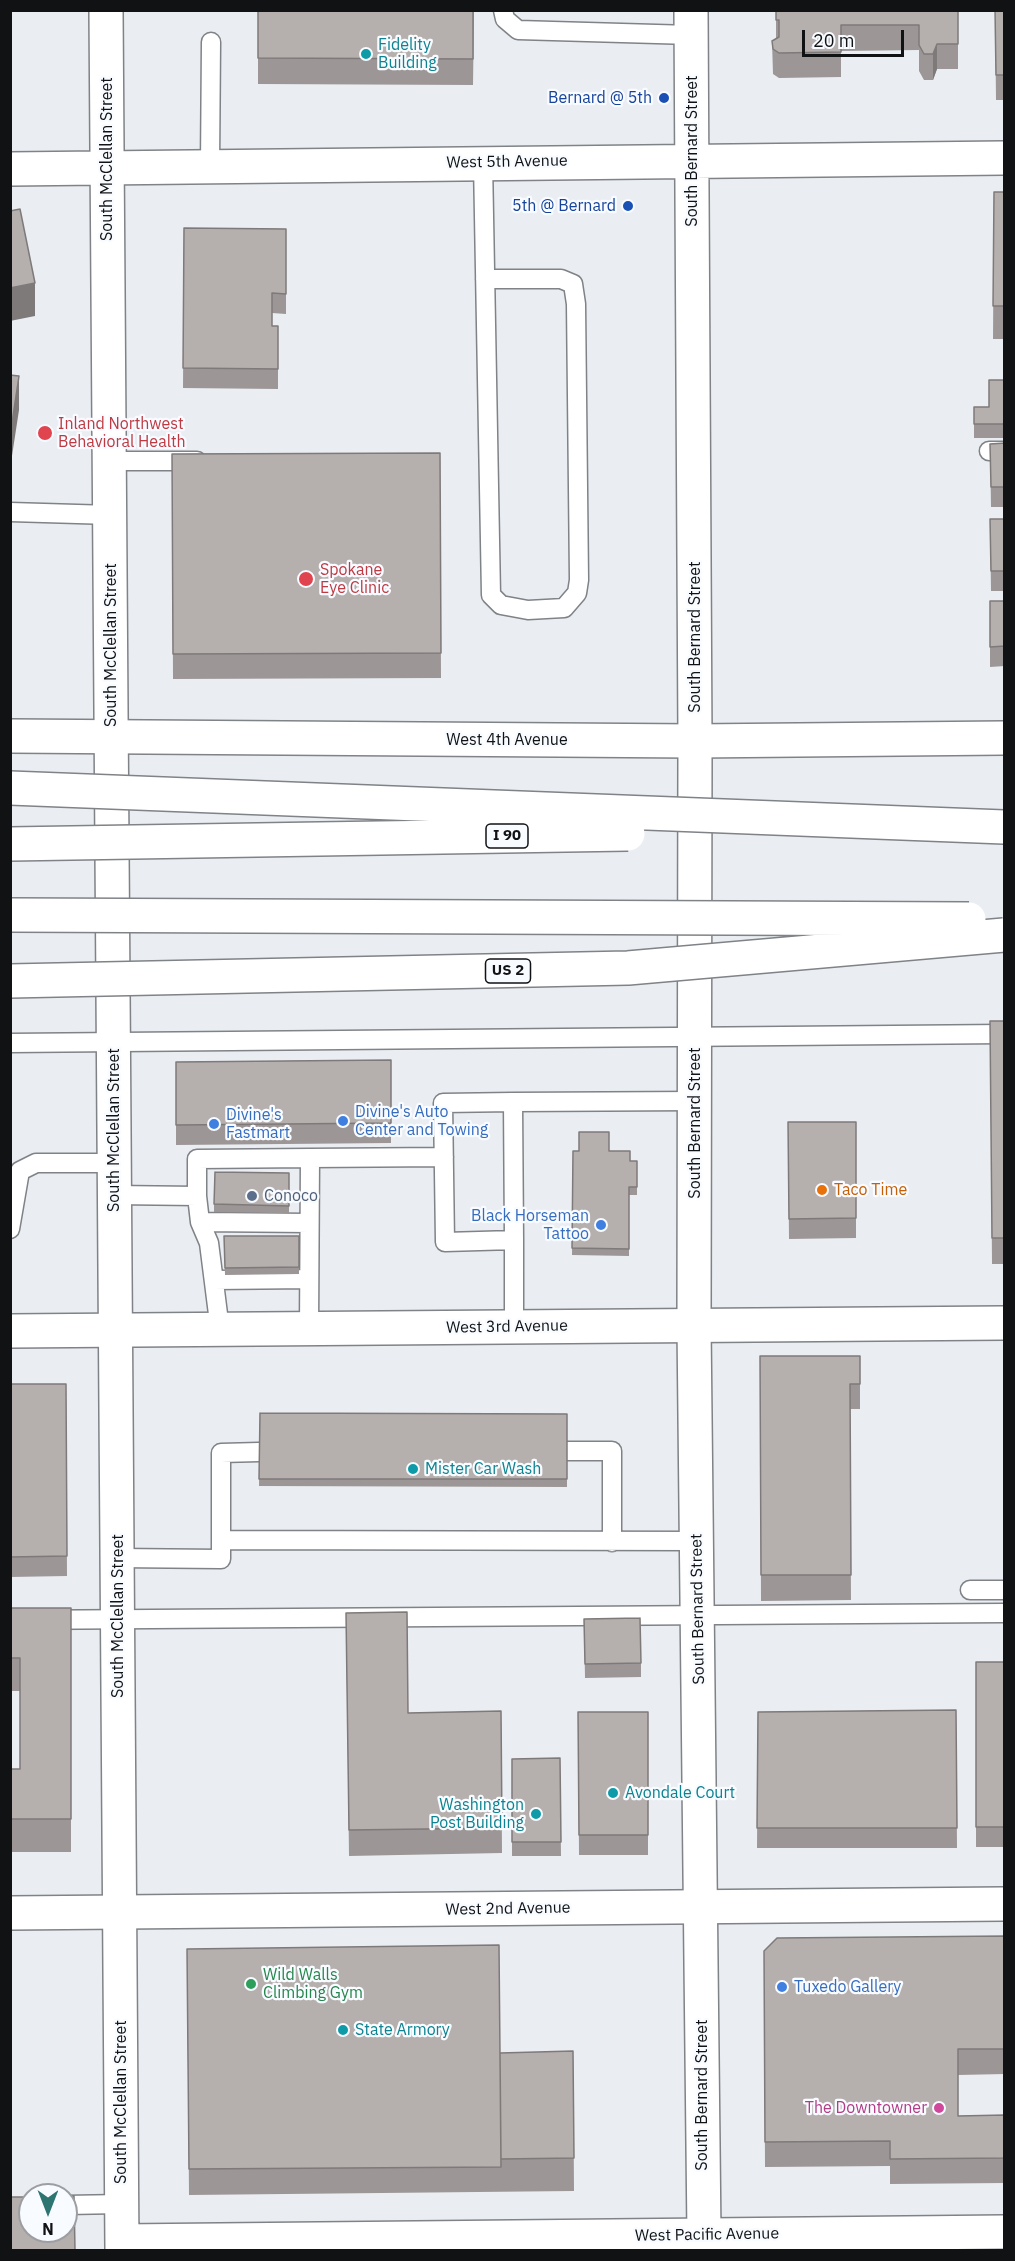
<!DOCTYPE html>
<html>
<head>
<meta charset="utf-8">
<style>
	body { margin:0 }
	#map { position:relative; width:1015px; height:2261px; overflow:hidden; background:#eaeef2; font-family:"IBM Plex Sans",sans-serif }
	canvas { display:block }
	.frame { position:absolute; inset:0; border:12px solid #111214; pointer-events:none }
	.north { position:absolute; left:18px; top:2183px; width:60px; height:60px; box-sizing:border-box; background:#f8fbff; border:2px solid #9c9ea1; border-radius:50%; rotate:180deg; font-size:16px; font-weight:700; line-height:24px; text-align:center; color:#111214 }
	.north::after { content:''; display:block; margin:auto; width:21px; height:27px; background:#2c7571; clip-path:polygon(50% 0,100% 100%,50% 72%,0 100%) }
	.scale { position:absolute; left:802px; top:30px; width:102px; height:27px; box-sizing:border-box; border:3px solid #111214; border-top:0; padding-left:8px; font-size:18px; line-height:21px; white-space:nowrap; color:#111214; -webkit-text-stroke:4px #f8fbff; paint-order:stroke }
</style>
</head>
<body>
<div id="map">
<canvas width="1015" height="2261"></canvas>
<div class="frame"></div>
<div class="north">N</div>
<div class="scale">20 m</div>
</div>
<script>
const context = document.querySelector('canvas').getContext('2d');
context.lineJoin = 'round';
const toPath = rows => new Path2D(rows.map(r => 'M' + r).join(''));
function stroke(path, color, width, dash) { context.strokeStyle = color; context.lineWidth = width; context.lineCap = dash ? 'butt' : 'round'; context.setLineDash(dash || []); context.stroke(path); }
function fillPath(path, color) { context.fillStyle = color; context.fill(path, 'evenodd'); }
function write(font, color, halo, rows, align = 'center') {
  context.font = font + ' "IBM Plex Sans",sans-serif'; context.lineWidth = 4.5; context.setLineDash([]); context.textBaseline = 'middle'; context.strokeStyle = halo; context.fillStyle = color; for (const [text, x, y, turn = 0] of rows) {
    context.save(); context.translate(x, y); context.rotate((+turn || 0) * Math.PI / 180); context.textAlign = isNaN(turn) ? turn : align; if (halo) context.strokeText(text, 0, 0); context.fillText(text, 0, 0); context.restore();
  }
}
const service = toPath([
	[503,10,505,19,518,30,691,35],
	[483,162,491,595,501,605,528,610,564,608,577,593,579,580,576,304,573,284,561,279,485,279],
	[210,166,211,42],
	[989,451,1004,451],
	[111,461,197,461],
	[10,512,111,515],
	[10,1043,1004,1034],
	[513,1102,696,1101],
	[114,1195,197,1196],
	[200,1222,309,1223],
	[10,1229,20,1171,36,1163,114,1163],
	[514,1240,445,1242,443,1103,513,1102,514,1240,514,1327],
	[214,1280,309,1279],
	[309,1329,310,1158,444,1157],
	[220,1330,209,1243,200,1222,197,1196,197,1159,310,1158],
	[567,1451,612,1451,612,1542],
	[221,1540,221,1453,259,1452],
	[117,1558,221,1559,221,1540,697,1541],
	[970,1590,1004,1590],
	[10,1620,1004,1613],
	[66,2205,122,2204]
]);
const minor = toPath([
	[106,10,122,2250],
	[691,10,695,741,694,1326,704,2235],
	[10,169,1004,158],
	[122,2241,1004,2232]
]);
const tertiary = toPath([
	[10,736,695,741,1004,738]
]);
const secondary = toPath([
	[10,1331,1004,1323],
	[10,1913,1004,1904]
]);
stroke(service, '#7f8286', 21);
stroke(minor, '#7f8286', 36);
stroke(tertiary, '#7f8286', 36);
stroke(secondary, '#7f8286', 36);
stroke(service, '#fff', 18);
stroke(minor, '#fff', 33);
stroke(tertiary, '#fff', 33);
stroke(secondary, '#fff', 33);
const motorwayBridge = toPath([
	[10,788,1004,827],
	[10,844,628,834],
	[10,915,969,919],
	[10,981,628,968,1004,935]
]);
stroke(motorwayBridge, '#7f8286', 36, []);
stroke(motorwayBridge, '#fff', 33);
fillPath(toPath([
	[258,10,474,10,473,85,258,84],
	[776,10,971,10,971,11,958,11,958,69,937,69,933,80,924,80,919,71,919,50,841,51,841,77,779,78,773,74,772,41,776,39],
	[995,10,1005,10,1005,100,996,100],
	[994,192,1005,192,1005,339,993,339],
	[184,228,286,229,286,314,272,313,272,326,278,326,278,389,183,388],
	[1005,380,1005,438,974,438,974,407,989,407],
	[1005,443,1005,507,991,507,990,444],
	[440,453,441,678,173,679,172,454],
	[990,519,1005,519,1005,591,991,591],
	[990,601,1005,601,1005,666,990,667],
	[990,1021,1005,1021,1005,1264,992,1264],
	[391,1060,391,1143,176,1145,176,1062],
	[788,1122,856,1122,856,1238,789,1239],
	[573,1151,609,1151,630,1161,637,1161,637,1195,629,1195,629,1256,572,1255],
	[289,1173,289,1213,214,1212,214,1204],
	[224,1236,299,1236,299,1274,225,1275],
	[760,1356,860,1356,860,1409,850,1409,851,1600,761,1601],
	[10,1384,66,1384,67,1576,10,1577],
	[260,1413,567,1414,567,1487,259,1486],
	[10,1608,71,1608,71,1852,10,1852,10,1769,20,1769,20,1691,10,1691],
	[346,1613,408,1713,501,1711,502,1853,349,1856],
	[584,1619,641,1663,641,1677,585,1678],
	[976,1662,1005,1662,1005,1847,976,1847],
	[956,1710,957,1848,757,1848,758,1712],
	[578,1712,648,1712,648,1855,579,1855],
	[560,1758,561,1856,512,1856,512,1759],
	[1005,1936,1005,2074,958,2075,958,2116,1005,2115,1005,2183,890,2184,890,2166,765,2167,764,1951],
	[187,1949,500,2056,573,2051,574,2191,189,2195]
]), '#9c9696');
fillPath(toPath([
	[937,44,937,69,933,80,933,54],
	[35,283,35,316,10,321,10,288],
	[19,376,19,410,10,469,10,436]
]), '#7f7a7a');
const building = toPath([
	[258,10,473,10,473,59,258,58,258,10],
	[776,10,958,10,958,44,937,44,933,54,924,54,919,45,919,25,841,25,841,52,779,53,773,49,772,41,779,37,779,20,776,20,776,10],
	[995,10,1005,10,1005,75,996,75,995,10],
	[994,192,1005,192,1005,306,993,306,994,192],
	[20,209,35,283,10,288,10,211,20,209],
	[184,228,286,229,286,294,272,293,272,326,278,326,278,369,183,368,184,228],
	[10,375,19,376,10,436,10,375],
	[989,380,1005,380,1005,424,974,424,974,407,989,407,989,380],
	[1005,443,1005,487,991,487,990,444,1005,443],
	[440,453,441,653,173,654,172,454,440,453],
	[990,519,1005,519,1005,571,991,571,990,519],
	[990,601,1005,601,1005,646,990,647,990,601],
	[990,1021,1005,1021,1005,1238,992,1238,990,1021],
	[391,1060,391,1123,176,1125,176,1062,391,1060],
	[788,1122,856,1122,856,1218,789,1219,788,1122],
	[579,1132,609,1132,609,1151,630,1151,630,1161,637,1161,637,1187,629,1187,629,1249,572,1248,573,1151,579,1151,579,1132],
	[215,1172,289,1173,289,1206,214,1204,215,1172],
	[224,1236,299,1236,299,1267,225,1268,224,1236],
	[760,1356,860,1356,860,1384,850,1384,851,1575,761,1575,760,1356],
	[10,1384,66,1384,67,1556,10,1557,10,1384],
	[260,1413,567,1414,567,1479,259,1479,260,1413],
	[10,1608,71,1608,71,1819,10,1819,10,1769,20,1769,20,1658,10,1658,10,1608],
	[407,1612,408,1713,501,1711,502,1828,349,1830,346,1613,407,1612],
	[640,1618,641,1663,585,1664,584,1619,640,1618],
	[976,1662,1005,1662,1005,1827,976,1827,976,1662],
	[956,1710,957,1828,757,1828,758,1712,956,1710],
	[578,1712,648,1712,648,1835,579,1835,578,1712],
	[560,1758,561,1842,512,1842,512,1759,560,1758],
	[1005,1936,1005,2049,958,2049,958,2116,1005,2115,1005,2158,890,2159,890,2141,765,2142,764,1951,777,1938,1005,1936],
	[499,1945,501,2167,189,2169,187,1949,499,1945],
	[573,2051,574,2158,501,2159,500,2053,573,2051],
	[66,2196,74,2196,75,2250,10,2250,10,2197,30,2197,30,2231,66,2231,66,2196]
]);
fillPath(building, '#b5afae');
stroke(building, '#7f7a7a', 1.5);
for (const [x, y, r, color] of [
	[366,54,6,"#0f9aa8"],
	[664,98,6,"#1a4fb4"],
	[628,206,6,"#1a4fb4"],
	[45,433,8,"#e0444e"],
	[306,579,8,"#e0444e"],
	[343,1121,6,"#3f7fe0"],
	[214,1124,6,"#3f7fe0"],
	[822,1190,6,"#e8710a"],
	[252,1196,6,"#5c6f8a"],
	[601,1225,6,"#3f7fe0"],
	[413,1469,6,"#0f9aa8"],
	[613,1793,6,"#0f9aa8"],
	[536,1814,6,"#0f9aa8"],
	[251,1984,6,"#2e9e5b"],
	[782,1987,6,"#3f7fe0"],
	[343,2030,6,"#0f9aa8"],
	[939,2108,6,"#d1479c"]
]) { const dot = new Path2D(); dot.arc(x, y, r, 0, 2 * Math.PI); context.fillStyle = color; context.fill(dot); stroke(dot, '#f8fbff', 2); }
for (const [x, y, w] of [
	[507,836,42],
	[508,971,45]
]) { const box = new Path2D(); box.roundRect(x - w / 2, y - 12, w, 24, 4.5); context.fillStyle = '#f8fbff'; context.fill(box); stroke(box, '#111214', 1.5); }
write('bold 15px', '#111214', null, [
	["I 90",507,836],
	["US 2",508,971]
]);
write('16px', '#0d838f', '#f8fbff', [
	["Fidelity",378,45],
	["Building",378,63],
	["Mister Car Wash",425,1469],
	["Avondale Court",625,1793],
	["Washington",524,1805,"right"],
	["Post Building",524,1823,"right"],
	["State Armory",355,2030]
], 'left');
write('16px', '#164399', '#f8fbff', [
	["Bernard @ 5th",652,98],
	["5th @ Bernard",616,206]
], 'right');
write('16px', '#111214', '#f8fbff', [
	["South Bernard Street",692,151,-90],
	["South McClellan Street",107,159,-90],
	["West 5th Avenue",507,162,-1],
	["South Bernard Street",695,637,-90],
	["South McClellan Street",111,645,-90],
	["West 4th Avenue",507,740],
	["South Bernard Street",695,1123,-90],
	["South McClellan Street",114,1130,-90],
	["West 3rd Avenue",507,1327,-1],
	["South Bernard Street",698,1609,-91],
	["South McClellan Street",118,1616,-90],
	["West 2nd Avenue",508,1909,-1],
	["South Bernard Street",702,2095,-90],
	["South McClellan Street",121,2102,-90],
	["West Pacific Avenue",707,2235,-1]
]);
write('16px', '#be3a42', '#f8fbff', [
	["Inland Northwest",58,424],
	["Behavioral Health",58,442],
	["Spokane",320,570],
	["Eye Clinic",320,588]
], 'left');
write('16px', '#366cbe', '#f8fbff', [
	["Divine's Auto",355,1112],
	["Center and Towing",355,1130],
	["Divine's",226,1115],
	["Fastmart",226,1133],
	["Black Horseman",589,1216,"right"],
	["Tattoo",589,1234,"right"],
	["Tuxedo Gallery",794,1987]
], 'left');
write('16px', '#c56008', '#f8fbff', [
	["Taco Time",834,1190]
], 'left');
write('16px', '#4e5e75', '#f8fbff', [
	["Conoco",264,1196]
], 'left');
write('16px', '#27864d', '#f8fbff', [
	["Wild Walls",263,1975],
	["Climbing Gym",263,1993]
], 'left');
write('16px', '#b23c85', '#f8fbff', [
	["The Downtowner",927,2108]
], 'right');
</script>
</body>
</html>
